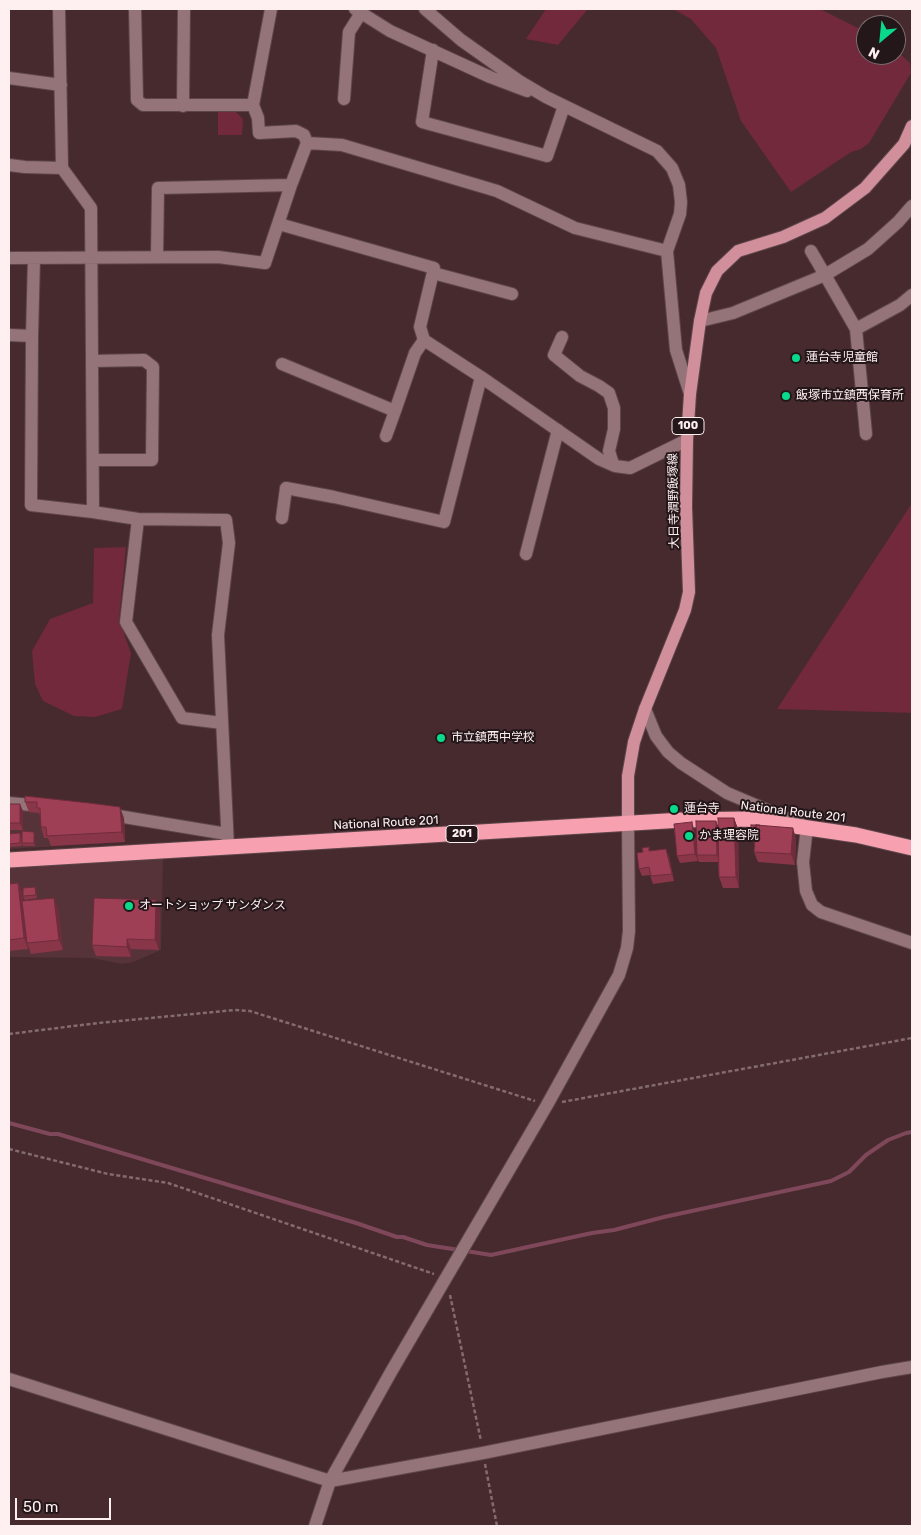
<!DOCTYPE html>
<html>
<head>
<meta charset="utf-8">
<style>
	body { margin:0 }
	#map { position:relative; width:921px; height:1535px; overflow:hidden; background:#462a2e; font-family:Rubik,sans-serif }
	canvas { display:block }
	.frame { position:absolute; inset:0; border:10px solid #feeff1; pointer-events:none }
	.north { position:absolute; left:856px; top:15px; width:50px; height:50px; box-sizing:border-box; background:#241719; border:1px solid #7b6d6f; border-radius:50%; rotate:208deg; font-size:14px; font-weight:700; line-height:20px; text-align:center; color:#feeff1 }
	.north::after { content:''; display:block; margin:auto; width:18px; height:22px; background:#09d98b; clip-path:polygon(50% 0,100% 100%,50% 72%,0 100%) }
	.scale { position:absolute; left:15px; top:1498px; width:96px; height:22px; box-sizing:border-box; border:2px solid #feeff1; border-top:0; padding-left:6px; font-size:15px; line-height:18px; white-space:nowrap; color:#feeff1; -webkit-text-stroke:4px #241719; paint-order:stroke }
</style>
</head>
<body>
<div id="map">
<canvas width="921" height="1535"></canvas>
<div class="frame"></div>
<div class="north">N</div>
<div class="scale">50 m</div>
</div>
<script>
const context = document.querySelector('canvas').getContext('2d');
context.lineJoin = 'round';
function fillPath(path, color) { context.fillStyle = color; context.fill(path, 'evenodd'); }
const toPath = rows => new Path2D(rows.map(r => 'M' + r).join(''));
function stroke(path, color, width, dash) { context.strokeStyle = color; context.lineWidth = width; context.lineCap = dash ? 'butt' : 'round'; context.setLineDash(dash || []); context.stroke(path); }
function write(font, color, halo, rows, align = 'center') {
  context.font = font + ' Rubik,"Noto Sans JP",sans-serif'; context.lineWidth = 4; context.setLineDash([]); context.textBaseline = 'middle'; context.strokeStyle = halo; context.fillStyle = color; for (const [text, x, y, turn = 0] of rows) {
    context.save(); context.translate(x, y); context.rotate((+turn || 0) * Math.PI / 180); context.textAlign = isNaN(turn) ? turn : align; if (halo) context.strokeText(text, 0, 0); context.fillText(text, 0, 0); context.restore();
  }
}
fillPath(toPath([
	[9,807,124,818,125,842,9,849],
	[163,858,161,950,133,962,122,964,92,958,9,957,9,867]
]), '#553339');
fillPath(toPath([
	[546,9,588,9,558,45,526,39],
	[673,9,820,9,866,32,866,55,896,55,896,50,910,63,911,73,869,143,861,149,851,152,791,192,741,121,716,48,691,19],
	[218,112,236,112,243,119,242,135,218,135],
	[912,503,912,713,777,709],
	[126,547,119,620,131,653,122,709,95,717,74,716,43,701,35,684,32,651,50,619,93,603,94,548]
]), '#71293b');
stroke(toPath([
	[9,1123,50,1134,58,1134,356,1223,397,1237,403,1237,427,1245,459,1250],
	[466,1251,491,1255,592,1233,614,1230,664,1217,831,1181,849,1172,866,1155,888,1140,906,1133,912,1132]
]), '#7f485a', 4);
const minor = toPath([
	[59,9,62,168,91,208,93,512],
	[135,9,137,100,143,105,253,105,258,118,259,133,296,131,304,135,307,143],
	[355,9,390,31,490,77,527,91],
	[425,9,461,40,519,81,546,97,657,151,672,168,679,185,681,202,680,214,667,251,676,350,690,394],
	[433,50,422,122,547,156,564,106],
	[9,78,61,85],
	[344,99,349,32,361,13],
	[253,105,271,9],
	[183,106,184,9],
	[9,165,25,167,62,168],
	[279,224,434,268,420,327,424,340,481,377,599,459,615,466,630,468,687,440],
	[811,251,825,275,868,249,898,222,912,206],
	[157,257,158,188,291,185],
	[9,258,218,257,265,263,291,185,307,143,342,145,497,191,575,228,667,251],
	[34,258,32,336,31,505,93,512,138,519,226,520,229,543,218,635,228,847],
	[433,273,512,294],
	[700,321,733,313,825,275,856,329,900,305,912,295],
	[856,329,866,434],
	[9,335,32,336],
	[562,337,554,355,580,376,599,386,609,393,614,408,614,429,609,451,613,464],
	[92,361,144,360,153,367,152,460,93,460],
	[282,364,395,411,415,353,424,340],
	[386,436,395,411],
	[282,518,286,488,334,497,444,522,481,377],
	[138,519,126,622,182,718,222,723],
	[526,554,558,430],
	[645,709,656,736,668,752,681,763,727,793,807,827,803,862,806,891,812,905,821,912,912,943],
	[9,803,42,806],
	[106,814,227,834],
	[9,1379,330,1481,483,1453,882,1372,912,1367],
	[315,1526,330,1481,391,1372,547,1105,619,975,627,948,629,931,628,824]
]);
const major = toPath([
	[628,824,628,776,634,742,645,709,685,610,689,592,686,507,687,440,690,394,700,321,706,293,717,271,738,251,783,237,825,218,865,188,904,144,912,126]
]);
const highway = toPath([
	[9,860,683,820,747,819,856,835,912,848]
]);
stroke(minor, '#5e464b', 14);
stroke(major, '#5e464b', 14);
stroke(highway, '#5e464b', 17);
stroke(toPath([
	[9,1034,98,1023,235,1010,250,1011,535,1101],
	[562,1102,912,1038],
	[9,1149,108,1174,168,1183,434,1274],
	[450,1295,481,1441],
	[485,1464,497,1526]
]), '#836b6f', 2.5, [4, 2.5]);
stroke(minor, '#957479', 12);
stroke(major, '#d08f9a', 12);
stroke(highway, '#f7a1b0', 15);
fillPath(toPath([
	[25,796,124,818,125,842,51,846,48,838,44,838,41,827,40,816,39,813,29,812,25,802],
	[9,804,23,811,23,830,9,830],
	[734,818,738,829,739,888,723,888,719,877,718,862,699,862,697,857,698,861,680,863,677,856,694,829,697,849,718,825],
	[761,826,796,838,795,865,758,862,754,852,756,833,753,833,751,829],
	[34,832,35,835,35,846,23,846,22,843],
	[20,833,21,837,22,846,10,847,9,844],
	[650,851,669,856,674,881,653,884,650,875,642,876,639,869],
	[18,883,22,893,23,901,58,908,63,950,31,954,28,945,28,949,9,951,9,884],
	[36,890,37,898,25,900,23,896],
	[160,910,159,950,131,949,131,957,96,956,92,945]
]), '#893649');
fillPath(toPath([
	[20,804,23,811,23,830,20,823],
	[120,807,124,818,125,842,122,832],
	[734,818,738,829,739,888,736,877],
	[716,821,719,828,720,862,717,855],
	[692,822,694,829,698,861,695,854],
	[793,828,796,838,795,865,791,854],
	[34,832,35,835,35,846,34,843],
	[666,849,669,856,674,881,672,874],
	[18,883,22,893,28,949,24,938],
	[54,898,58,908,63,950,59,940],
	[156,900,160,910,159,950,155,940],
	[127,939,131,949,131,957,127,947]
]), '#6f2c3c');
const building = toPath([
	[25,796,89,803,120,807,122,832,47,836,46,827,41,827,40,808,37,808,37,802,25,802,25,796],
	[9,804,20,804,20,823,9,823,9,804],
	[718,818,734,818,736,877,719,877,718,818],
	[696,821,716,821,717,855,697,855,696,821],
	[692,822,695,854,677,856,674,824,692,822],
	[751,825,760,825,760,826,756,825,756,829,751,829,751,825],
	[756,825,793,828,791,854,754,852,756,825],
	[22,831,34,832,34,843,22,843,22,831],
	[20,833,20,843,9,844,9,834,20,833],
	[649,847,649,851,666,849,672,874,651,876,649,867,639,869,637,853,643,852,642,848,649,847],
	[18,883,24,938,9,940,9,884,18,883],
	[35,887,36,895,23,896,23,888,35,887],
	[54,898,59,940,27,943,22,901,54,898],
	[94,898,156,900,155,940,127,939,127,947,92,945,94,898]
]);
fillPath(building, '#9f3f55');
stroke(building, '#6f2c3c', 1);
for (const [x, y, r, color] of [
	[796,358,5,"#09d98b"],
	[786,396,5,"#09d98b"],
	[441,738,5,"#09d98b"],
	[674,809,5,"#09d98b"],
	[689,836,5,"#09d98b"],
	[129,906,5,"#09d98b"]
]) { const dot = new Path2D(); dot.arc(x, y, r, 0, 2 * Math.PI); context.fillStyle = color; context.fill(dot); stroke(dot, '#241719', 2); }
for (const [x, y, w] of [
	[688,426,32],
	[462,834,32]
]) { const box = new Path2D(); box.roundRect(x - w / 2, y - 8.5, w, 17, 4); context.fillStyle = '#241719'; context.fill(box); stroke(box, '#feeff1', 1); }
write('bold 11px', '#feeff1', null, [
	["100",688,426],
	["201",462,834]
]);
write('12px', '#feeff1', '#241719', [
	["蓮台寺児童館",806,358],
	["飯塚市立鎮西保育所",796,396],
	["市立鎮西中学校",451,738],
	["蓮台寺",684,809],
	["かま理容院",699,836],
	["オートショップ サンダンス",139,906]
], 'left');
write('12px', '#feeff1', '#241719', [
	["大日寺潤野飯塚線",674,501,-91],
	["National Route 201",793,812,7],
	["National Route 201",386,823,-3]
]);
</script>
</body>
</html>
